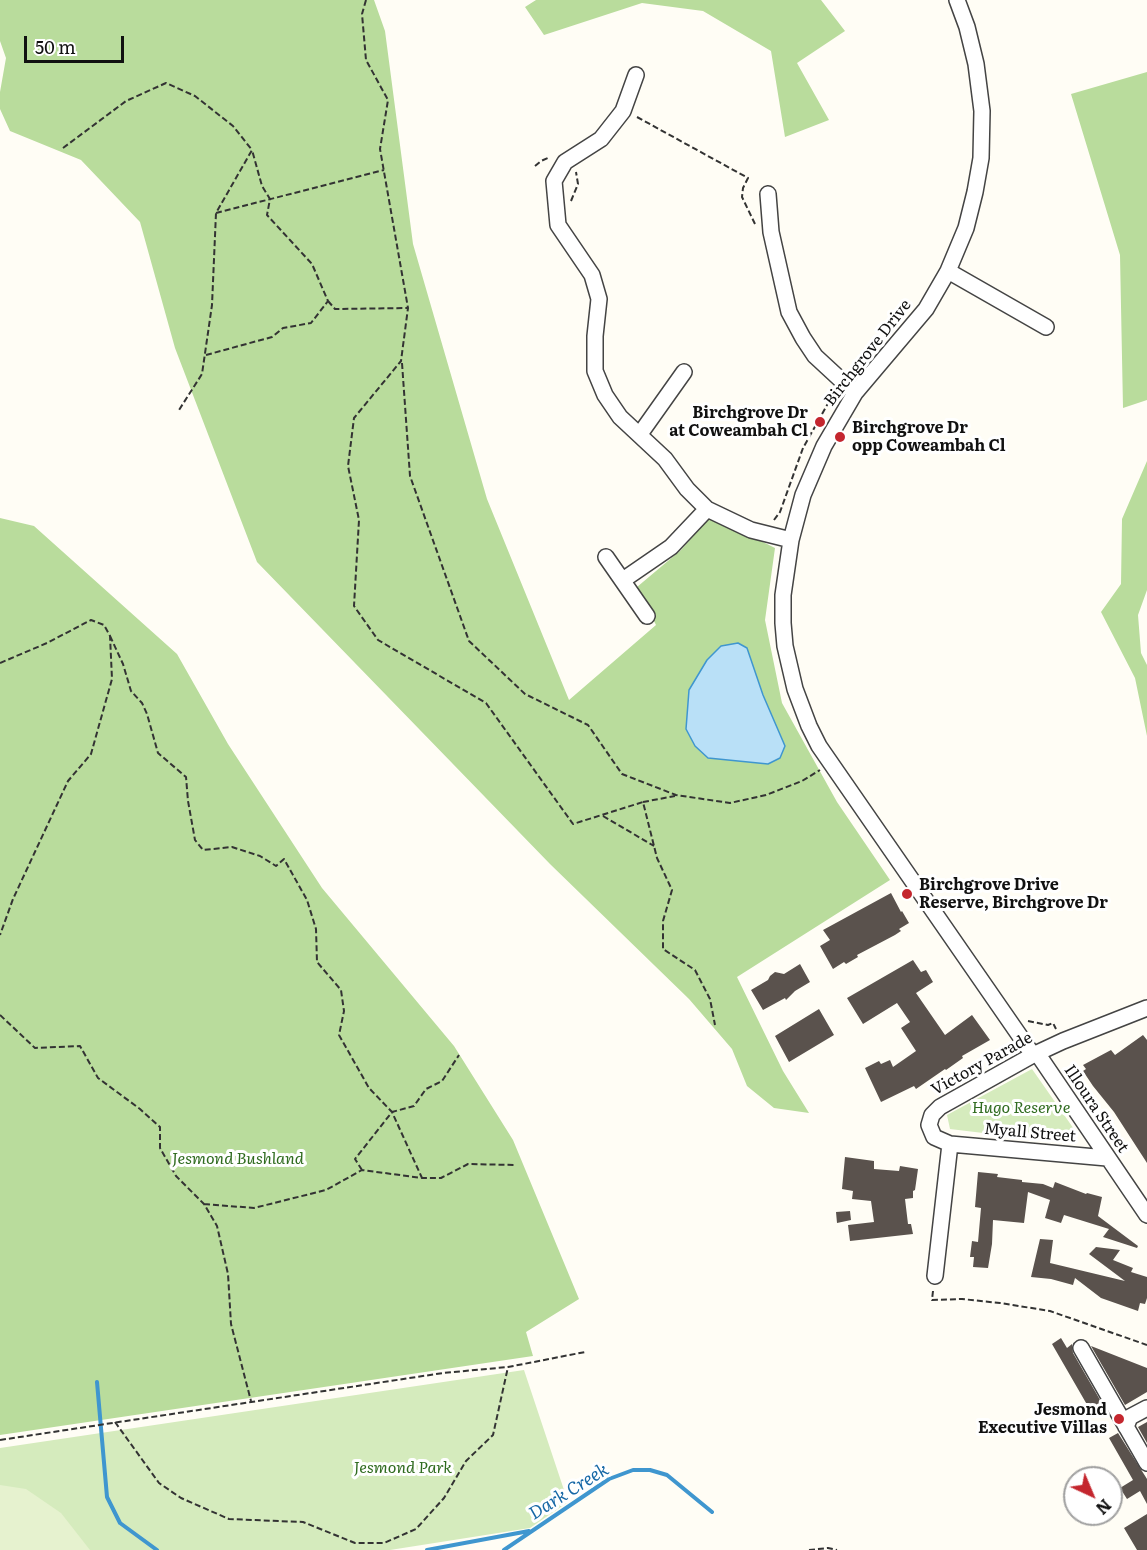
<!DOCTYPE html>
<html>
<head>
<meta charset="utf-8">
<style>
	body { margin:0 }
	#map { position:relative; width:1147px; height:1550px; overflow:hidden; background:#fffdf5; font-family:Literata,serif }
	canvas { display:block }
	.north { position:absolute; left:1063px; top:1466px; width:60px; height:60px; box-sizing:border-box; background:#fff; border:2px solid #a0a0a0; border-radius:50%; rotate:136deg; font-size:16px; font-weight:700; line-height:24px; text-align:center; color:#111 }
	.north::after { content:''; display:block; margin:auto; width:21px; height:27px; background:#c4262e; clip-path:polygon(50% 0,100% 100%,50% 72%,0 100%) }
	.scale { position:absolute; left:24px; top:36px; width:100px; height:27px; box-sizing:border-box; border:3px solid #111; border-top:0; padding-left:8px; font-size:18px; line-height:21px; white-space:nowrap; color:#111; -webkit-text-stroke:4px #fff; paint-order:stroke }
</style>
</head>
<body>
<div id="map">
<canvas width="1147" height="1550"></canvas>
<div class="north">N</div>
<div class="scale">50 m</div>
</div>
<script>
const context = document.querySelector('canvas').getContext('2d');
context.lineJoin = 'round';
function fillPath(path, color) { context.fillStyle = color; context.fill(path, 'evenodd'); }
const toPath = rows => new Path2D(rows.map(r => 'M' + r).join(''));
function stroke(path, color, width, dash) { context.strokeStyle = color; context.lineWidth = width; context.lineCap = dash ? 'butt' : 'round'; context.setLineDash(dash || []); context.stroke(path); }
function write(font, color, halo, rows, align = 'center') {
  context.font = font + ' Literata,serif'; context.lineWidth = 6; context.setLineDash([]); context.textBaseline = 'middle'; context.strokeStyle = halo; context.fillStyle = color; for (const [text, x, y, turn = 0] of rows) {
    context.save(); context.translate(x, y); context.rotate((+turn || 0) * Math.PI / 180); context.textAlign = isNaN(turn) ? turn : align; if (halo) context.strokeText(text, 0, 0); context.fillText(text, 0, 0); context.restore();
  }
}
fillPath(toPath([
	[1032,1069,1076,1132,1058,1142,950,1129,947,1115],
	[524,1370,568,1502,530,1528,390,1550,0,1550,0,1448]
]), '#d5ebbd');
fillPath(toPath([
	[0,0,374,0,385,31,413,244,487,499,569,700,656,625,637,587,681,550,711,516,775,548,765,620,782,703,837,802,890,880,737,977,783,1071,809,1113,774,1108,747,1086,732,1049,689,999,550,864,257,562,175,348,140,222,81,160,10,131,0,109,0,92,6,58,0,41],
	[536,0,821,0,845,31,797,63,829,120,785,137,771,51,703,11,642,3,544,35,525,7],
	[1147,72,1147,400,1123,408,1120,255,1071,94],
	[1147,461,1147,590,1138,615,1141,653,1147,665,1147,736,1135,678,1101,612,1121,584,1122,519],
	[0,518,34,526,177,654,228,744,322,888,454,1046,513,1140,579,1299,526,1332,533,1356,0,1435]
]), '#b9dc9c');
fillPath(toPath([
	[0,1485,26,1489,61,1513,90,1550,0,1550]
]), '#e6f2cf');
const water = toPath([
	[738,643,747,648,763,695,785,746,780,758,768,764,708,758,695,746,686,729,689,690,707,660,721,646,738,643]
]);
fillPath(water, '#b9e0f7');
stroke(water, '#3f96cf', 1.5);
stroke(toPath([
	[97,1382,107,1497,120,1523,157,1550],
	[427,1550,529,1531],
	[504,1550,609,1479,633,1470,650,1470,667,1475,712,1512]
]), '#3f96cf', 4);
fillPath(toPath([
	[891,893,901,912,902,911,909,923,899,929,901,931,895,935,857,955,858,957,846,964,844,962,833,969,820,946,830,940,823,930],
	[913,960,921,972,926,970,933,982,916,993,945,1035,972,1015,990,1040,962,1056,963,1058,946,1070,945,1069,916,1089,914,1086,881,1102,865,1068,879,1061,881,1064,890,1060,893,1067,916,1051,901,1028,910,1022,897,1003,863,1024,847,998],
	[800,964,810,982,795,991,786,1000,785,998,763,1010,751,990,768,980,770,976,775,972,784,974],
	[819,1009,834,1035,789,1062,775,1036],
	[1143,1035,1147,1040,1147,1163,1114,1112,1093,1086,1083,1071,1086,1069,1083,1065,1111,1050,1115,1055],
	[845,1157,874,1161,874,1169,899,1171,900,1166,918,1169,915,1190,913,1191,913,1198,905,1199,908,1224,911,1224,913,1234,850,1241,848,1225,874,1222,871,1201,852,1199,853,1191,842,1189],
	[978,1172,998,1174,997,1177,1022,1180,1022,1182,1043,1184,1053,1188,1055,1182,1086,1194,1087,1193,1102,1197,1098,1216,1138,1246,1137,1248,1103,1237,1109,1229,1064,1215,1061,1223,1045,1218,1050,1200,1028,1192,1024,1223,993,1220,992,1244,988,1268,973,1267,974,1257,970,1257,972,1241,978,1242,981,1208,975,1207],
	[850,1211,851,1220,837,1223,836,1212],
	[1040,1239,1053,1240,1050,1263,1125,1281,1089,1254,1096,1247,1120,1250,1113,1260,1133,1268,1131,1272,1147,1277,1147,1298,1145,1304,1140,1303,1138,1311,1101,1298,1075,1278,1073,1285,1051,1279,1031,1277],
	[1061,1338,1067,1348,1072,1344,1073,1353,1107,1412,1103,1414,1101,1410,1093,1415,1052,1344],
	[1091,1346,1147,1368,1147,1392,1125,1405],
	[1147,1422,1147,1443,1138,1427],
	[1118,1433,1147,1479,1147,1504,1140,1491,1127,1499,1120,1488,1133,1480,1109,1438],
	[1147,1514,1147,1550,1137,1550,1124,1528]
]), '#5a524d');
const minor = toPath([
	[957,0,967,27,976,64,982,111,981,158,975,192,966,228,948,271,926,309,855,393,824,446,803,495,791,540,783,595,783,623,785,646,795,689,809,726,819,746,1033,1055],
	[636,75,623,111,601,139,565,162,554,181,558,225,592,275,599,299,595,336,595,371,605,395,620,417,665,459,687,489,707,509,751,530,791,540],
	[768,194,771,232,789,312,803,338,815,356,855,393],
	[948,271,1046,327],
	[640,434,684,372],
	[606,557,647,616],
	[623,580,671,547,707,509],
	[1037,1053,1147,1215],
	[950,1144,1107,1158],
	[935,1276,950,1144,934,1137,929,1125,932,1115,940,1107,1033,1055,1063,1041,1147,1008],
	[1081,1348,1147,1463],
	[1126,1427,1130,1417,1147,1408]
]);
stroke(minor, '#444', 18);
stroke(toPath([
	[366,0,362,14,366,60,388,100,380,149,408,308,401,361,354,418,348,466,359,520,354,606,378,640,486,703,573,824,643,802,657,858,672,890,663,921,663,949,695,970,710,999,715,1025],
	[637,117,748,178,743,188,742,197,755,224],
	[63,148,126,101,166,83,195,96,233,126,252,150,216,213,212,305,202,374,179,410],
	[535,166,541,161,550,157],
	[571,201,578,184,576,172],
	[216,213,384,170],
	[328,301,335,309,408,308],
	[206,355,272,337,283,328,311,323,328,301,312,264,267,215,270,199,262,186,252,150],
	[402,363,410,476,469,641,525,694,588,725,622,774,676,795,730,803,766,795,802,781,820,770],
	[774,520,780,512,803,448,831,398,832,393],
	[110,636,123,664,131,691,142,703,147,714,158,753,186,777,188,801,195,840,203,850,232,847,260,856,276,866,284,859,307,900,316,929,317,962,341,990,344,1011,339,1035,369,1088,392,1112,422,1178],
	[0,663,47,643,91,620,104,625,110,636,112,679,91,754,68,781,13,899,0,935],
	[643,802,675,796],
	[603,816,654,846],
	[0,1015,35,1048,80,1046,98,1078,140,1109,160,1127,160,1148,176,1176,204,1204,217,1226,228,1274,231,1324,251,1401],
	[1028,1021,1048,1025,1053,1023,1056,1029],
	[362,1170,355,1159,392,1112,414,1106,426,1089,442,1081,459,1055],
	[204,1204,254,1208,326,1190,362,1170,422,1178,441,1178,468,1164,516,1165],
	[933,1291,932,1300,962,1299,1000,1303,1050,1311,1147,1345],
	[115,1422,159,1483,181,1498,229,1519,303,1522,355,1543,384,1543,416,1529,444,1498,466,1461,493,1435,508,1367],
	[0,1440,443,1373,508,1367,585,1352],
	[809,1550,828,1548,837,1550]
]), '#333', 2, [6, 3]);
stroke(minor, '#fff', 15);
for (const [x, y, r, color] of [
	[820,422,6,"#c4262e"],
	[840,437,6,"#c4262e"],
	[907,894,6,"#c4262e"],
	[1119,1419,6,"#c4262e"]
]) { const dot = new Path2D(); dot.arc(x, y, r, 0, 2 * Math.PI); context.fillStyle = color; context.fill(dot); stroke(dot, '#fff', 2); }
write('16px', '#111', '#fff', [
	["Birchgrove Drive",868,353,-52],
	["Victory Parade",982,1064,-29],
	["Illoura Street",1096,1109,56],
	["Myall Street",1030,1133,5]
]);
write('bold 16px', '#111', '#fff', [
	["Birchgrove Dr",808,413],
	["at Coweambah Cl",808,431],
	["Birchgrove Dr",852,428,"left"],
	["opp Coweambah Cl",852,446,"left"],
	["Birchgrove Drive",919,885,"left"],
	["Reserve, Birchgrove Dr",919,903,"left"],
	["Jesmond",1107,1410],
	["Executive Villas",1107,1428]
], 'right');
write('italic 16px', '#2f6b1f', '#fff', [
	["Hugo Reserve",1021,1108],
	["Jesmond Bushland",238,1159],
	["Jesmond Park",403,1468]
]);
write('italic 18px', '#1768a6', '#fff', [
	["Dark Creek",569,1492,-32]
]);
</script>
</body>
</html>
